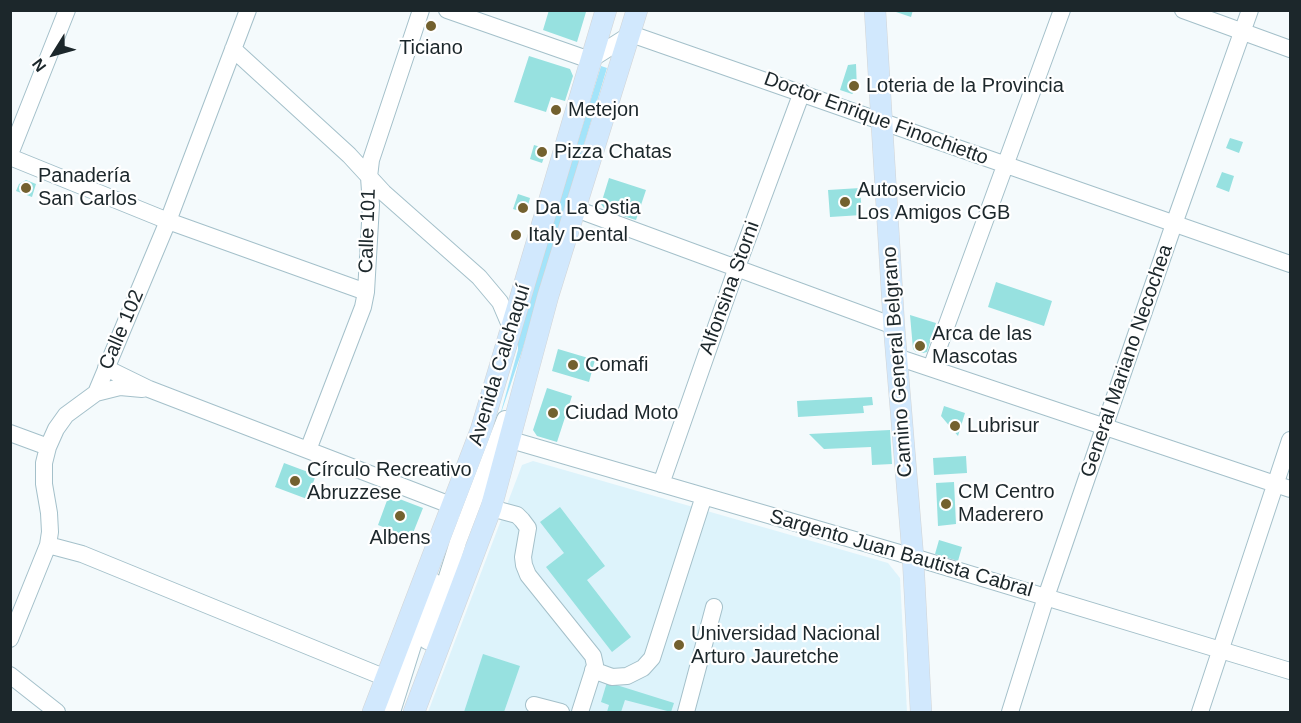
<!DOCTYPE html>
<html>
<head>
<meta charset="utf-8">
<style>
	body { margin:0 }
	#map { position:relative; width:1301px; height:723px; overflow:hidden; background:#f4fafc; font-family:Arial,sans-serif }
	canvas { display:block }
	.frame { position:absolute; inset:0; border:12px solid #1c272b; pointer-events:none }
	.north { position:absolute; left:24px; top:24px; width:60px; height:60px; -webkit-text-stroke:4px #fff; paint-order:stroke; rotate:233deg; font-size:16px; font-weight:700; line-height:24px; text-align:center; color:#1c272b }
	.north::after { content:''; display:block; margin:auto; width:21px; height:27px; background:#1c272b; clip-path:polygon(50% 0,100% 100%,50% 72%,0 100%) }
</style>
</head>
<body>
<div id="map">
<canvas width="1301" height="723"></canvas>
<div class="frame"></div>
<div class="north">N</div>
</div>
<script>
const context = document.querySelector('canvas').getContext('2d');
context.lineJoin = 'round';
function fillPath(path, color) { context.fillStyle = color; context.fill(path, 'evenodd'); }
const toPath = rows => new Path2D(rows.map(r => 'M' + r).join(''));
function stroke(path, color, width, dash) { context.strokeStyle = color; context.lineWidth = width; context.lineCap = dash ? 'butt' : 'round'; context.setLineDash(dash || []); context.stroke(path); }
function write(font, color, halo, rows, align = 'center') {
  context.font = font + ' Arial,sans-serif'; context.lineWidth = 4.5; context.setLineDash([]); context.textBaseline = 'middle'; context.strokeStyle = halo; context.fillStyle = color; for (const [text, x, y, turn = 0] of rows) {
    context.save(); context.translate(x, y); context.rotate((+turn || 0) * Math.PI / 180); context.textAlign = isNaN(turn) ? turn : align; if (halo) context.strokeText(text, 0, 0); context.fillText(text, 0, 0); context.restore();
  }
}
fillPath(toPath([
	[533,461,888,563,900,578,907,712,428,712,522,465]
]), '#ddf3fb');
fillPath(toPath([
	[601,66,607,68,522,351,499,419,518,350,518,337]
]), '#a3e4fa');
fillPath(toPath([
	[549,10,586,12,577,42,543,30],
	[890,10,913,10,911,17],
	[529,56,570,69,573,76,565,101,551,97,546,112,514,102],
	[856,64,857,90,852,94,840,90,848,65],
	[1230,138,1243,142,1239,153,1226,148],
	[534,145,547,149,542,163,530,159],
	[1222,172,1234,176,1229,192,1216,187],
	[609,178,646,190,636,220,606,211,601,204],
	[26,180,36,184,32,197,16,191,19,184],
	[860,188,862,215,830,217,828,190],
	[518,194,530,198,526,213,513,209],
	[996,282,1052,301,1044,326,988,307],
	[910,315,936,323,927,352,923,353,916,352,913,349],
	[558,349,595,360,589,382,552,371],
	[547,388,572,396,557,442,537,436,533,430],
	[872,397,873,405,863,406,864,413,798,417,797,401],
	[944,406,965,413,958,436,941,416],
	[890,430,892,464,872,465,871,447,824,449,809,434],
	[966,456,967,473,934,475,933,458],
	[284,463,316,475,307,499,275,487],
	[954,482,956,524,938,526,936,483],
	[389,495,423,508,411,538,378,525],
	[560,507,605,566,587,580,631,637,612,652,546,567,564,553,540,522],
	[939,540,962,547,958,561,935,554],
	[483,654,520,666,504,712,464,712],
	[607,682,674,703,671,712,625,700,621,712,607,712,609,705,601,702]
]), '#97e1e0');
const minor = toPath([
	[447,10,590,60,631,34,1290,264],
	[1183,10,1290,49],
	[233,49,349,155,384,193,479,277,500,302,512,330],
	[10,154,67,10],
	[10,157,168,221,366,292],
	[576,209,894,326],
	[897,357,1290,489],
	[106,368,149,389,453,506,451,515],
	[931,368,1062,10],
	[96,393,120,387,142,389],
	[10,433,48,447],
	[511,440,913,557,1290,671],
	[308,450,363,307,366,292,371,205,369,177,371,160,421,10],
	[661,484,737,267,802,92],
	[491,508,517,515,522,520,528,528,523,557,524,565,528,575,593,656,595,665,580,712],
	[48,545,82,554,386,678],
	[10,639,48,545,50,532,49,513,44,484,44,463,48,447,56,429,66,415,96,393,168,221,248,10],
	[427,641,458,542,505,419],
	[593,670,612,677,627,676,643,668,652,658,704,496],
	[10,675,57,712],
	[534,705,561,712],
	[392,712,433,581],
	[686,712,714,607],
	[1010,712,1046,597,1174,224,1250,10],
	[1200,712,1290,440]
]);
const major = toPath([
	[875,10,894,326,913,557,921,712],
	[373,712,481,430,606,10],
	[414,712,491,508,548,296,637,10]
]);
stroke(minor, '#a4c0ca', 18);
stroke(major, '#d2d4d5', 22);
stroke(minor, '#fff', 16);
stroke(major, '#d1e8fd', 21);
for (const [x, y, r, color] of [
	[431,26,6,"#73612f"],
	[854,86,6,"#73612f"],
	[556,110,6,"#73612f"],
	[542,152,6,"#73612f"],
	[26,188,6,"#73612f"],
	[845,202,6,"#73612f"],
	[523,208,6,"#73612f"],
	[516,235,6,"#73612f"],
	[920,346,6,"#73612f"],
	[573,365,6,"#73612f"],
	[553,413,6,"#73612f"],
	[955,426,6,"#73612f"],
	[295,481,6,"#73612f"],
	[946,504,6,"#73612f"],
	[400,516,6,"#73612f"],
	[679,645,6,"#73612f"]
]) { const dot = new Path2D(); dot.arc(x, y, r, 0, 2 * Math.PI); context.fillStyle = color; context.fill(dot); stroke(dot, '#fff', 2); }
write('20px', '#1c272b', '#fff', [
	["Ticiano",431,48,"center"],
	["Loteria de la Provincia",866,86],
	["Metejon",568,110],
	["Pizza Chatas",554,152],
	["Panadería",38,176],
	["San Carlos",38,199],
	["Autoservicio",857,190],
	["Los Amigos CGB",857,213],
	["Da La Ostia",535,208],
	["Italy Dental",528,235],
	["Arca de las",932,334],
	["Mascotas",932,357],
	["Comafi",585,365],
	["Ciudad Moto",565,413],
	["Lubrisur",967,426],
	["Círculo Recreativo",307,470],
	["Abruzzese",307,493],
	["CM Centro",958,492],
	["Maderero",958,515],
	["Albens",400,538,"center"],
	["Universidad Nacional",691,634],
	["Arturo Jauretche",691,657]
], 'left');
write('20px', '#1c272b', '#fff', [
	["Doctor Enrique Finochietto",876,119,20],
	["Calle 101",368,231,-88],
	["Alfonsina Storni",730,288,-70],
	["Calle 102",122,330,-67],
	["General Mariano Necochea",1127,361,-71],
	["Camino General Belgrano",898,362,-94],
	["Avenida Calchaquí",500,365,-73],
	["Sargento Juan Bautista Cabral",901,554,16]
]);
</script>
</body>
</html>
